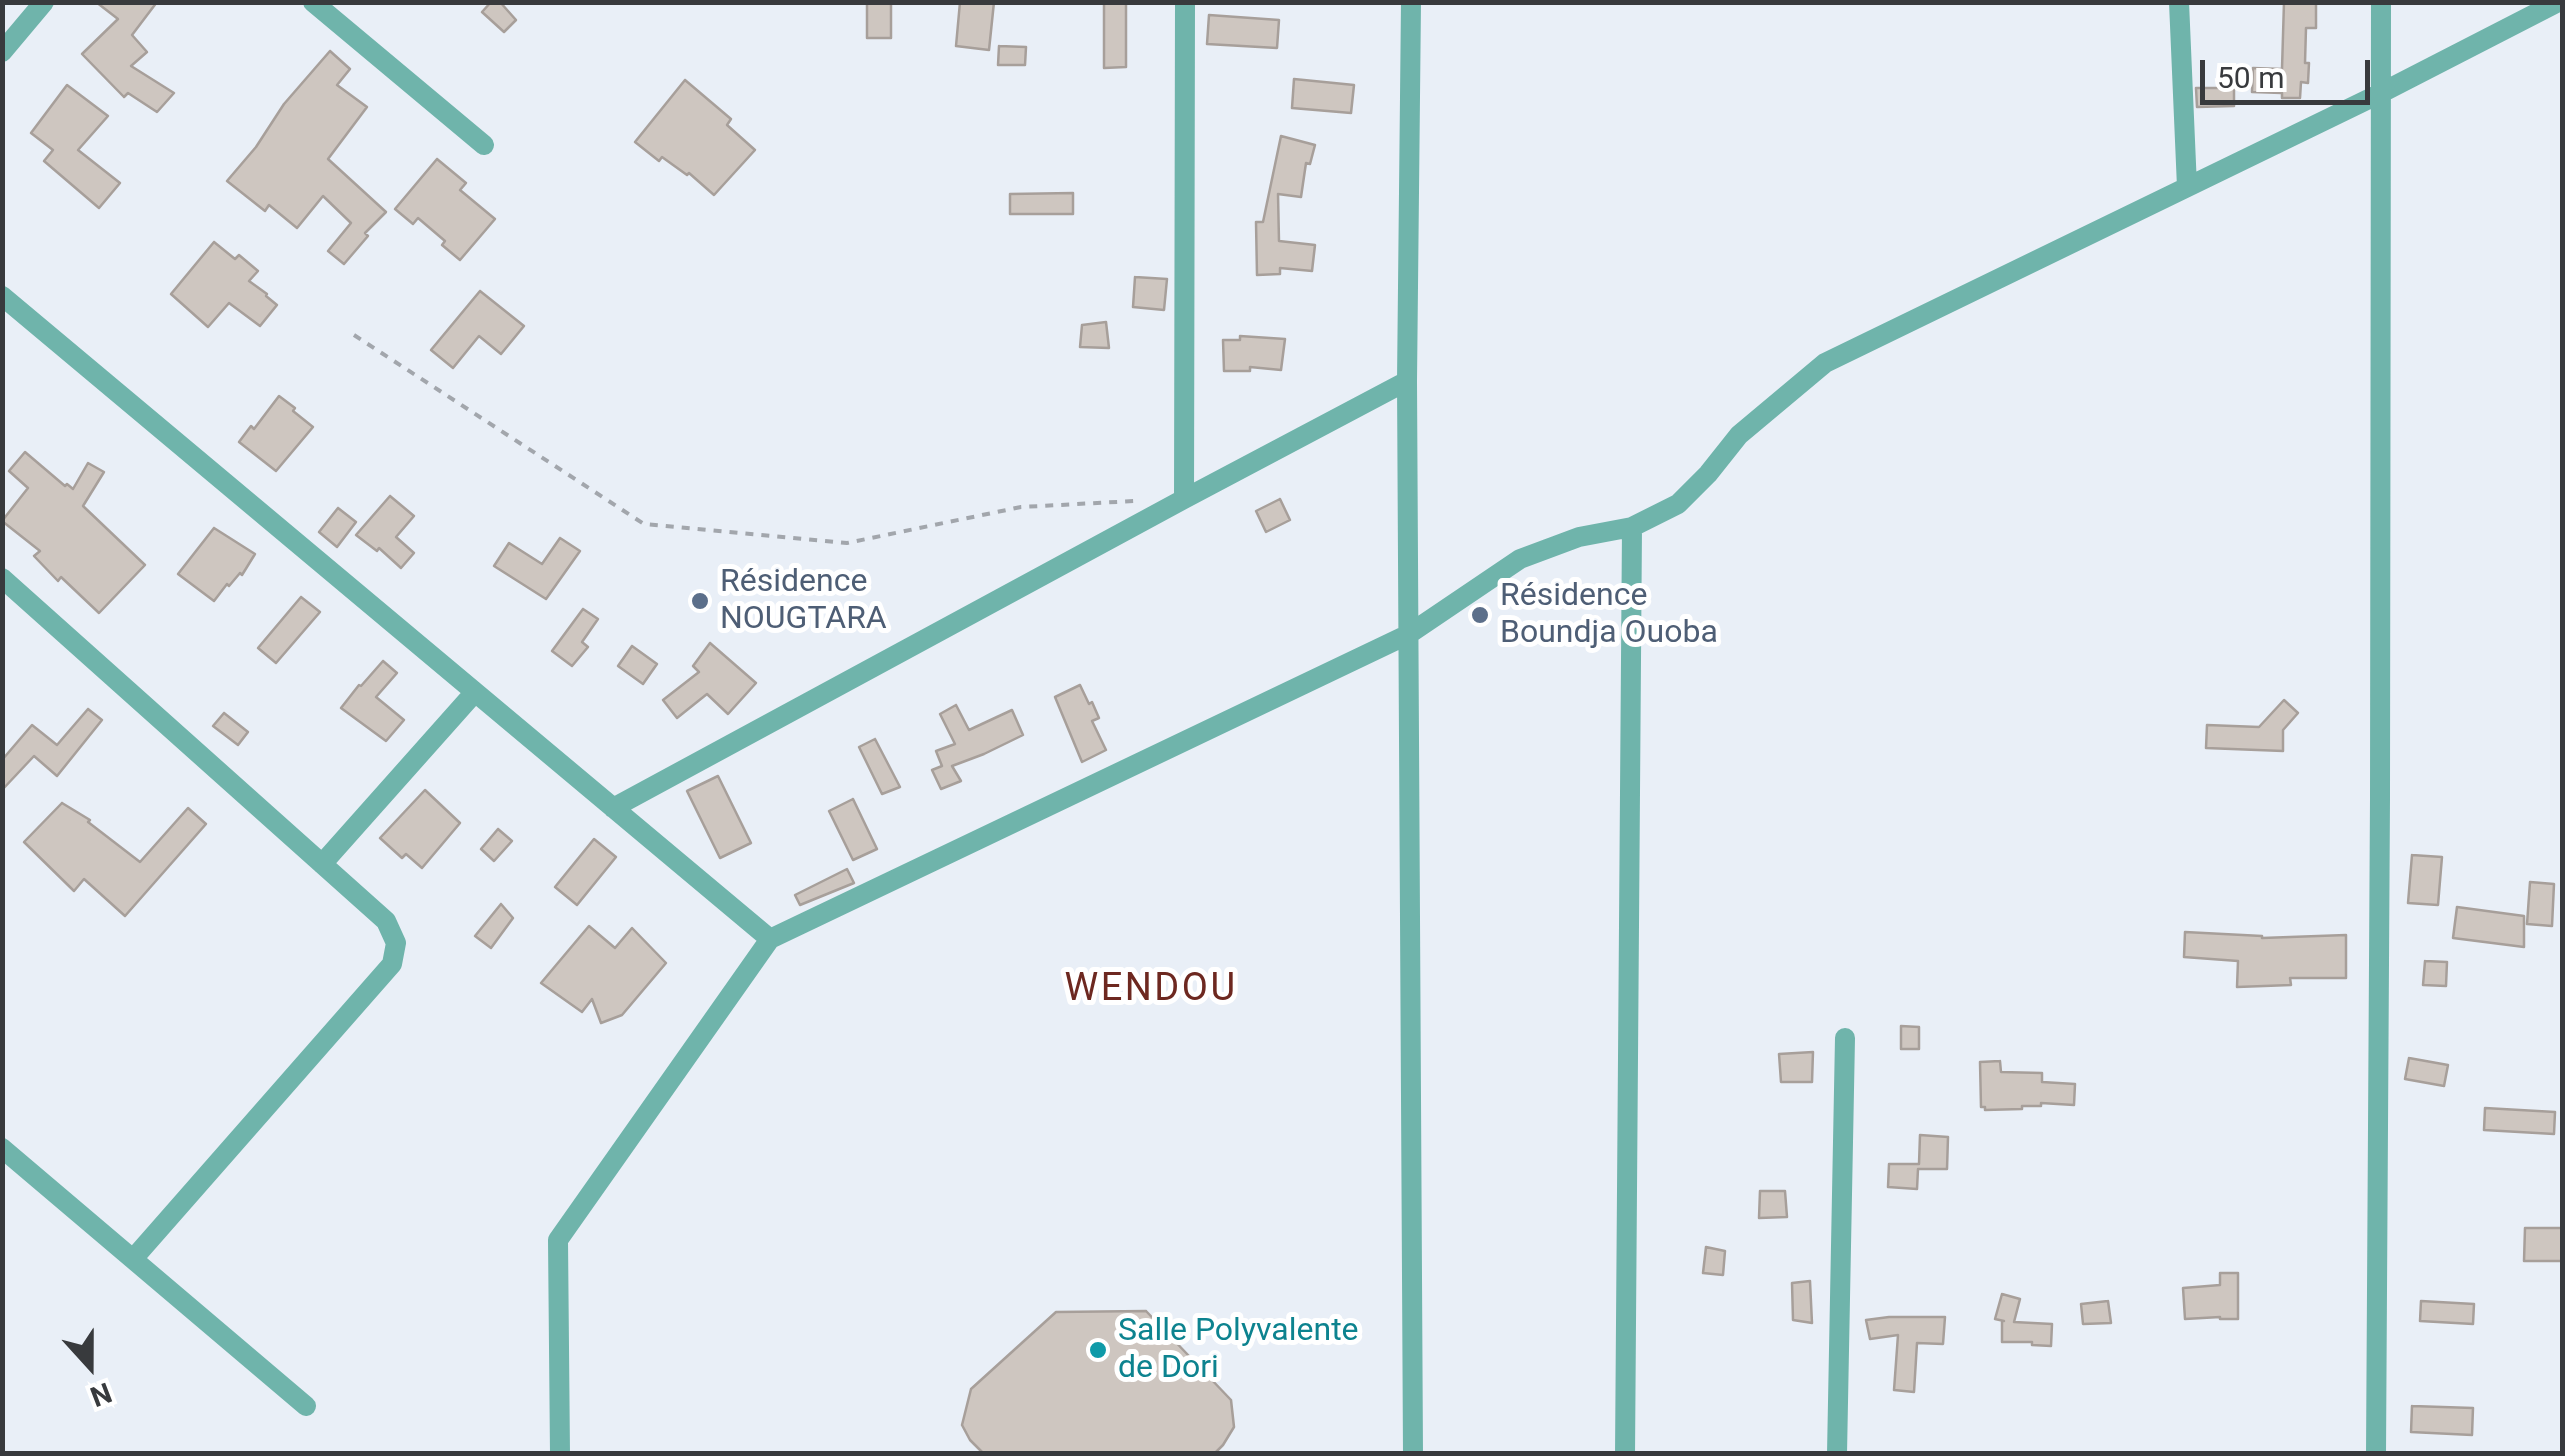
<!DOCTYPE html>
<html>
<head>
<meta charset="utf-8">
<style>
	body { margin:0 }
	#map { position:relative; width:2565px; height:1456px; overflow:hidden; background:#e9eff7; font-family:Roboto,sans-serif }
	canvas { display:block }
	.frame { position:absolute; inset:0; border:5px solid #383a3d; pointer-events:none }
	.north { position:absolute; left:40px; top:1316px; width:100px; height:100px; -webkit-text-stroke:8px #fff; paint-order:stroke; rotate:159deg; font-size:28px; font-weight:700; line-height:40px; text-align:center; color:#383a3d }
	.north::after { content:''; display:block; margin:auto; width:35px; height:45px; background:#383a3d; clip-path:polygon(50% 0,100% 100%,50% 72%,0 100%) }
	.scale { position:absolute; left:2200px; top:60px; width:170px; height:45px; box-sizing:border-box; border:5px solid #383a3d; border-top:0; padding-left:12px; font-size:30px; line-height:35px; white-space:nowrap; color:#383a3d; -webkit-text-stroke:8px #fff; paint-order:stroke }
</style>
</head>
<body>
<div id="map">
<canvas width="2565" height="1456"></canvas>
<div class="frame"></div>
<div class="north">N</div>
<div class="scale">50 m</div>
</div>
<script>
const context = document.querySelector('canvas').getContext('2d');
context.lineJoin = 'round';
function fillPath(path, color) { context.fillStyle = color; context.fill(path, 'evenodd'); }
const toPath = rows => new Path2D(rows.map(r => 'M' + r).join(''));
function stroke(path, color, width, dash) { context.strokeStyle = color; context.lineWidth = width; context.lineCap = dash ? 'butt' : 'round'; context.setLineDash(dash || []); context.stroke(path); }
function write(font, color, halo, rows, align = 'center') {
  context.font = font + ' Roboto,sans-serif'; context.lineWidth = 10; context.setLineDash([]); context.textBaseline = 'middle'; context.strokeStyle = halo; context.fillStyle = color; for (const [text, x, y, turn = 0] of rows) {
    context.save(); context.translate(x, y); context.rotate((+turn || 0) * Math.PI / 180); context.textAlign = isNaN(turn) ? turn : align; if (halo) context.strokeText(text, 0, 0); context.fillText(text, 0, 0); context.restore();
  }
}
const building = toPath([
	[96,2,157,2,132,35,147,52,131,66,174,93,157,112,128,93,124,97,82,54,118,19,96,2],
	[491,2,500,2,516,20,504,32,482,12,491,2],
	[867,2,891,2,891,38,867,38,867,2],
	[960,2,994,2,989,50,956,46,960,2],
	[1104,2,1126,2,1126,67,1104,68,1104,2],
	[2284,2,2316,2,2316,28,2306,28,2305,63,2309,63,2308,83,2301,82,2300,98,2282,98,2282,93,2252,92,2253,68,2282,69,2284,2],
	[1209,15,1279,20,1277,48,1207,44,1209,15],
	[999,46,1026,47,1025,65,998,65,999,46],
	[330,51,350,69,337,85,367,107,328,159,386,212,365,233,368,236,344,264,328,251,351,223,323,196,297,228,269,205,265,211,227,181,256,147,284,104,330,51],
	[1294,79,1354,85,1351,113,1292,108,1294,79],
	[685,80,731,119,727,125,755,150,714,195,689,173,687,175,662,157,659,161,635,142,685,80],
	[67,85,108,116,78,150,120,183,99,208,44,161,53,150,31,133,67,85],
	[2196,88,2234,88,2234,106,2197,107,2196,88],
	[1281,136,1315,145,1310,164,1306,163,1301,197,1278,194,1279,241,1315,245,1312,271,1280,268,1280,274,1257,275,1256,222,1263,222,1281,136],
	[437,159,466,183,460,190,495,219,460,260,442,245,445,241,418,218,413,224,395,209,437,159],
	[1073,193,1073,214,1010,214,1010,194,1073,193],
	[214,242,235,259,239,255,258,271,249,281,267,294,266,296,277,305,260,326,229,303,208,327,171,294,214,242],
	[1135,277,1167,279,1164,310,1133,307,1135,277],
	[480,291,524,326,501,354,479,336,453,368,431,350,480,291],
	[1106,322,1109,348,1080,347,1082,325,1106,322],
	[1240,336,1285,339,1281,370,1250,367,1250,371,1224,371,1223,340,1240,340,1240,336],
	[279,396,295,408,293,411,313,427,276,471,239,442,251,426,254,429,279,396],
	[25,452,65,486,67,484,73,489,88,463,104,472,83,506,145,565,99,613,61,577,58,581,34,556,40,551,2,521,28,488,9,471,25,452],
	[390,496,414,516,396,537,414,553,401,568,379,548,377,551,356,535,390,496],
	[1280,499,1290,520,1266,532,1256,511,1280,499],
	[338,508,356,522,337,547,319,532,338,508],
	[214,528,255,554,242,575,240,573,229,586,227,584,214,601,178,574,214,528],
	[560,538,580,551,546,599,494,566,509,543,542,564,560,538],
	[301,597,320,612,276,663,258,648,301,597],
	[583,609,598,619,582,642,588,647,572,666,552,651,583,609],
	[710,643,756,683,728,714,707,694,677,718,663,700,699,672,693,666,710,643],
	[632,646,657,664,643,684,618,666,632,646],
	[383,661,397,673,376,697,404,720,386,741,341,708,359,685,361,686,383,661],
	[1080,685,1089,704,1092,702,1099,718,1092,721,1106,750,1082,762,1055,697,1080,685],
	[2284,700,2298,713,2283,730,2283,751,2206,748,2207,725,2259,727,2284,700],
	[956,705,969,730,1012,710,1023,735,984,754,952,766,961,781,941,789,932,770,942,766,936,751,955,744,940,714,956,705],
	[88,709,102,720,57,776,34,756,2,790,2,760,32,725,57,745,88,709],
	[224,713,248,732,238,745,213,726,224,713],
	[875,739,900,787,882,794,859,747,875,739],
	[718,776,751,843,720,858,687,791,718,776],
	[425,790,460,823,422,868,406,854,402,858,380,838,425,790],
	[853,799,877,849,853,860,829,811,853,799],
	[62,803,90,820,88,822,140,862,188,808,206,824,125,916,84,879,74,891,24,842,62,803],
	[498,829,512,841,494,861,481,849,498,829],
	[594,839,616,857,577,905,555,887,594,839],
	[2412,855,2442,857,2438,905,2408,903,2412,855],
	[847,869,854,883,800,905,795,895,847,869],
	[2530,882,2554,884,2552,926,2527,924,2530,882],
	[501,904,513,918,491,948,475,936,501,904],
	[2457,907,2524,916,2524,947,2453,938,2457,907],
	[589,926,615,948,632,928,666,963,622,1015,601,1023,592,999,582,1012,541,983,589,926],
	[2185,932,2262,936,2262,938,2346,935,2346,978,2290,978,2291,985,2237,987,2238,961,2184,957,2185,932],
	[2425,961,2447,962,2446,986,2423,985,2425,961],
	[1901,1026,1919,1027,1919,1049,1901,1049,1901,1026],
	[1813,1052,1812,1082,1781,1082,1779,1054,1813,1052],
	[2409,1058,2448,1065,2444,1086,2405,1079,2409,1058],
	[2000,1061,2001,1072,2042,1073,2042,1082,2075,1084,2074,1105,2041,1103,2041,1106,2022,1106,2022,1109,1985,1110,1985,1107,1981,1107,1980,1062,2000,1061],
	[2485,1108,2555,1112,2554,1134,2484,1130,2485,1108],
	[1920,1135,1948,1137,1947,1169,1918,1169,1917,1189,1888,1187,1889,1164,1919,1164,1920,1135],
	[1760,1191,1785,1191,1787,1217,1759,1218,1760,1191],
	[2525,1228,2562,1228,2562,1261,2524,1261,2525,1228],
	[1706,1247,1725,1251,1723,1275,1703,1273,1706,1247],
	[2220,1273,2238,1273,2238,1319,2220,1319,2220,1317,2185,1319,2183,1288,2220,1285,2220,1273],
	[1810,1281,1812,1323,1793,1320,1792,1283,1810,1281],
	[2002,1294,2020,1299,2014,1322,2052,1324,2051,1346,2032,1345,2032,1342,2002,1342,2002,1321,2004,1321,1995,1319,2002,1294],
	[2108,1301,2111,1323,2083,1324,2081,1304,2108,1301],
	[2421,1301,2474,1304,2473,1324,2420,1321,2421,1301],
	[1146,1311,1231,1400,1234,1427,1223,1445,1214,1454,984,1454,970,1440,962,1425,971,1389,1056,1312,1146,1311],
	[1889,1317,1945,1317,1943,1344,1917,1343,1914,1392,1894,1390,1898,1335,1870,1339,1866,1320,1889,1317],
	[2412,1406,2473,1408,2472,1435,2411,1432,2412,1406]
]);
fillPath(building, '#cec6c0');
stroke(building, '#a79f9a', 2.5);
stroke(toPath([
	[354,335,644,524,847,543,1021,507,1135,501]
]), '#a2a6ac', 4, [8, 8]);
stroke(toPath([
	[313,2,484,145],
	[1411,2,1407,381,1413,1454],
	[2179,2,2187,187],
	[2,52,44,2],
	[2,296,770,939],
	[1184,499,1185,2],
	[2,578,386,921,396,943,392,964,133,1259],
	[613,808,1184,499,1407,381],
	[322,864,475,692],
	[2,1148,306,1406],
	[560,1454,558,1240,770,939,1409,634,1520,559,1579,537,1632,527,1678,504,1708,474,1739,435,1825,363,2379,94,2558,2],
	[1625,1454,1632,527],
	[1837,1454,1845,1038],
	[2376,1454,2380,799,2381,2]
]), '#6fb4ab', 20);
for (const [x, y, r, color] of [
	[700,601,10,"#5c6f8a"],
	[1480,615,10,"#5c6f8a"],
	[1098,1350,10,"#0f9aa8"]
]) { const dot = new Path2D(); dot.arc(x, y, r, 0, 2 * Math.PI); context.fillStyle = color; context.fill(dot); stroke(dot, '#fff', 4); }
write('32px', '#4e5e75', '#fff', [
	["Résidence",720,583],
	["NOUGTARA",720,620],
	["Résidence",1500,597],
	["Boundja Ouoba",1500,634]
], 'left');
write('32px', '#0d838f', '#fff', [
	["Salle Polyvalente",1118,1332],
	["de Dori",1118,1369]
], 'left');
context.letterSpacing = '2.5px';
write('38px', '#6d2820', '#fff', [
	["WENDOU",1151,990]
]);
context.letterSpacing = '0px';
</script>
</body>
</html>
